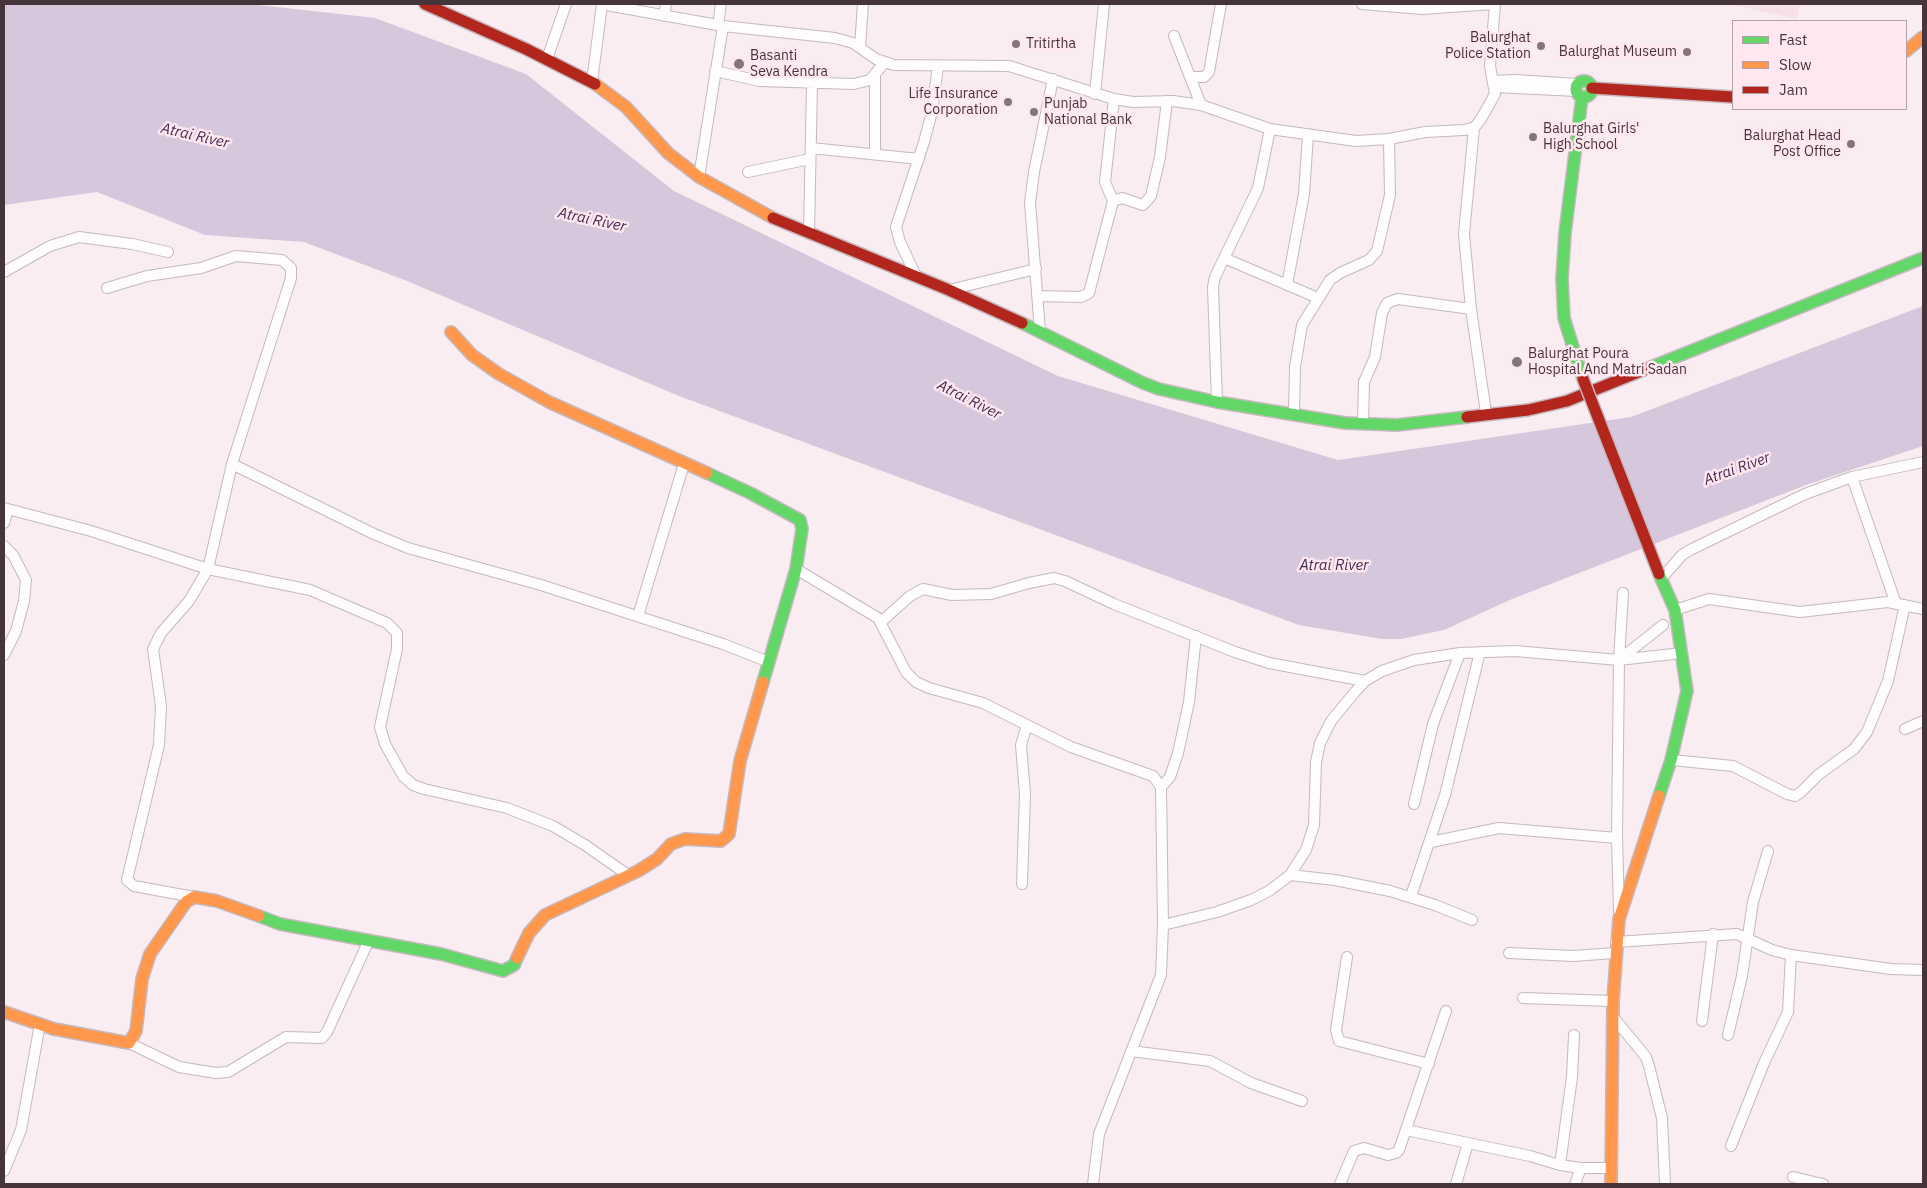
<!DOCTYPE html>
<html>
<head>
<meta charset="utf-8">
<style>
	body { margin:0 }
	#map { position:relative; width:1927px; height:1188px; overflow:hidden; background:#f9edf1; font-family:"IBM Plex Sans",sans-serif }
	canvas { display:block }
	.frame { position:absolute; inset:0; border:5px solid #45353b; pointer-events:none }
	.legend { position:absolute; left:1732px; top:20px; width:175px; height:90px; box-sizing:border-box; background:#ffe7f0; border:1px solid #b5a0a8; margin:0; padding:6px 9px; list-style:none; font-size:15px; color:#45353b }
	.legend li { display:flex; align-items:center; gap:10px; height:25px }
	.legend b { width:25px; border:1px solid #b5a0a8 }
</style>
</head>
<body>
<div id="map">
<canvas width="1927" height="1188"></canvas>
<div class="frame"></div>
<ul class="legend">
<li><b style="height:6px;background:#63d668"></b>Fast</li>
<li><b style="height:6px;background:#ff974d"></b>Slow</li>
<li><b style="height:6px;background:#b3261e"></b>Jam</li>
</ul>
</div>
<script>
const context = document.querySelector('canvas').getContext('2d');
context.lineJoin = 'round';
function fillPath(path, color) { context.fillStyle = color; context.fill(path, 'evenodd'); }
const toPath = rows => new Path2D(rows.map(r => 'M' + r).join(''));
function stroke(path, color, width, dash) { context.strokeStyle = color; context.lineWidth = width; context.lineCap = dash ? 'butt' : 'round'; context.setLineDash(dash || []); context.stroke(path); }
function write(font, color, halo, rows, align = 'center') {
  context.font = font + ' "IBM Plex Sans",sans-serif'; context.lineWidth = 5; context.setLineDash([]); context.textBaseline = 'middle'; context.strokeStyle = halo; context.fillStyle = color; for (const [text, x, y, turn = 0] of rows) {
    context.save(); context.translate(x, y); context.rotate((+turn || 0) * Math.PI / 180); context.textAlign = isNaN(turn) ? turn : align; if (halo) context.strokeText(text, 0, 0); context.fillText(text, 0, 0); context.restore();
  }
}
fillPath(toPath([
	[1729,4,1800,4,1797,19]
]), '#f6e1e9');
fillPath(toPath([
	[4,4,250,4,375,18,526,74,674,191,1058,376,1338,460,1631,417,1923,306,1923,446,1806,485,1512,599,1444,630,1401,639,1382,639,1299,625,679,396,407,281,304,242,205,235,97,192,4,205]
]), '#d7c7dc');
const street = toPath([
	[601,4,723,26,835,38,853,43,876,59,894,65,1009,66,1114,99,1133,102,1173,101,1201,105,1270,129,1356,141,1389,139,1425,132,1464,130,1474,128,1481,119,1495,94,1490,66,1495,4],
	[1362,4,1422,9,1493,4],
	[664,16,666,4],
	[718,25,721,4],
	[1174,36,1201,105],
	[860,47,863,4],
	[547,59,566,4],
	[715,71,760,81,854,84,870,80,884,63],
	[1191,77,1204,77,1209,72,1221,4],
	[1494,81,1515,80,1578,84],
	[592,82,602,4],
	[1495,87,1577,91],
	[1095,94,1104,4],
	[1474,128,1464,234,1471,309,1486,413],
	[811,148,919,159],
	[875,153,875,74],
	[748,172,810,159],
	[699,177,723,26],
	[1113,201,1105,182,1114,99],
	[809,233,812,84],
	[1224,258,1318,298],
	[4,272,50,246,79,237,132,244,168,252],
	[916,276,900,242,896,227,924,142,932,112,938,66],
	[1287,285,1304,194,1308,135],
	[107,288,147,276,201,268,236,256,282,260,291,268,291,278,232,464,208,569,189,601,161,633,153,649,161,706,159,745,127,880,134,886,194,897],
	[949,290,1036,269],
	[1038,296,1081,297,1089,293,1113,201,1122,198,1143,205,1151,196,1160,157,1167,101],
	[1040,331,1030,203,1034,172,1053,79],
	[1217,402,1213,287,1215,277,1258,188,1270,129],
	[1294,415,1295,367,1302,325,1330,280,1340,273,1369,260,1377,251,1390,195,1389,139],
	[1363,423,1364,382,1375,357,1382,313,1387,303,1398,299,1471,309],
	[232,464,374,534,408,548,541,585,723,644,769,662],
	[1852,477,1896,604],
	[4,508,91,531,208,569,310,590,387,623,397,633,397,649,380,727,385,744,403,776,413,785,424,789,507,808,553,826,585,845,628,875],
	[4,523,8,509],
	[4,546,13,555,26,580,24,601,16,631,4,655],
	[796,569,878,618,906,672,916,682,929,688,983,703,1071,747,1153,776,1161,787,1163,925,1161,975,1099,1134,1093,1184],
	[1661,579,1682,555,1690,550,1805,494,1852,477,1923,462],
	[1675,610,1709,599,1800,612,1888,602,1923,609],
	[638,616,684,464],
	[881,622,910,596,923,589,952,595,991,594,1029,583,1054,578,1065,581,1114,604,1235,652,1269,663,1365,681],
	[1620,659,1663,625],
	[1905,729,1923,721],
	[1671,760,1733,766,1787,794,1795,796,1801,792,1818,775,1854,749,1867,732,1888,681,1905,605],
	[1161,787,1170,777,1178,753,1189,702,1196,636],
	[1414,804,1433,724,1460,653],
	[1431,842,1499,828,1617,838],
	[1290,875,1335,880,1390,891,1435,905,1472,920],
	[1022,884,1025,794,1021,745,1027,725],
	[1411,896,1445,795,1480,652],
	[1619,911,1617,838,1619,660,1623,593],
	[1163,925,1217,912,1251,900,1269,891,1290,875,1306,850,1314,825,1316,762,1320,743,1331,721,1355,692,1365,681,1382,671,1414,660,1460,653,1515,651,1619,660,1682,653],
	[1616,942,1737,934,1772,950,1791,955,1891,969,1923,970],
	[1509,953,1573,956,1615,953],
	[1347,957,1336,1030,1339,1041,1429,1064],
	[1523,998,1613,1001],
	[1614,1018,1646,1057,1649,1066,1662,1118,1665,1184],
	[1702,1021,1713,934],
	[1728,1035,1742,976,1753,902,1768,851],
	[129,1043,179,1067,216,1073,228,1072,286,1037,322,1038,327,1032,369,940],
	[1131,1051,1210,1061,1251,1083,1302,1101],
	[1406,1130,1530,1156,1560,1165,1581,1168,1611,1168],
	[1731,1146,1764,1063,1788,1012,1791,955],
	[1560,1165,1572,1077,1574,1035],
	[4,1171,21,1130,40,1024],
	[1793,1177,1823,1184],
	[1340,1184,1354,1151,1364,1148,1388,1155,1396,1153,1399,1150,1446,1011],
	[1456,1184,1468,1143],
	[1575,1184,1581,1168]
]);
const fast = toPath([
	'1576 89a8 8 0 1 1 16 0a8 8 0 1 1-16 0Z',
	[1582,97,1565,233,1562,279,1564,318,1583,379],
	[1022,323,1143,383,1159,389,1217,402,1345,423,1397,425,1467,417],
	[1651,367,1923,258],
	[707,473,750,493,800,520,802,529,796,569,763,682],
	[1659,574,1675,610,1687,691,1671,760,1659,796],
	[259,916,280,924,441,954,503,971,514,965,517,958]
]);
const slow = toPath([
	[1906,51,1923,37],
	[595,84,626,107,668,153,699,177,773,218],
	[451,332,472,355,499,374,549,402,707,473],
	[517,958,529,933,545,915,638,871,657,859,671,844,685,839,721,841,729,834,740,761,763,682],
	[4,1012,54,1029,129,1043,136,1031,142,979,150,954,186,902,194,897,217,901,259,916],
	[1611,1184,1613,1001,1619,919,1659,796]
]);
const jam = toPath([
	[425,4,526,49,595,84],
	[1592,88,1733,97],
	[773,218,949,290,1022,323],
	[1467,417,1528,410,1567,401,1651,367]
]);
stroke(street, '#c5b9bd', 12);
stroke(fast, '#c5b9bd', 14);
stroke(slow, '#c5b9bd', 14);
stroke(jam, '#c5b9bd', 14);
stroke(street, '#fefcfd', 10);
stroke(fast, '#63d668', 11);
stroke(slow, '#ff974d', 11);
stroke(jam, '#b3261e', 11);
const jamBridge = toPath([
	[1583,379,1659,574]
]);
stroke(jamBridge, '#c5b9bd', 14, []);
stroke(jamBridge, '#b3261e', 11);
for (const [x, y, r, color] of [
	[1016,44,5,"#84757b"],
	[1541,46,5,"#84757b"],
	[1687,52,5,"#84757b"],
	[739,64,6,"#84757b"],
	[1008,102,5,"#84757b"],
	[1034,112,5,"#84757b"],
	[1533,137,5,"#84757b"],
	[1851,144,5,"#84757b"],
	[1517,362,6,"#84757b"]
]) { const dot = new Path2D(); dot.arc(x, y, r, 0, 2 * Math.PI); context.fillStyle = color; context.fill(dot); stroke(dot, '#ffe7f0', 2); }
write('14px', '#45353b', '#ffe7f0', [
	["Balurghat",1531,38,"right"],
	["Police Station",1531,54,"right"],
	["Tritirtha",1026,44],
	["Balurghat Museum",1677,52,"right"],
	["Basanti",750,56],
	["Seva Kendra",750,72],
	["Life Insurance",998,94,"right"],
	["Corporation",998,110,"right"],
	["Punjab",1044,104],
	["National Bank",1044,120],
	["Balurghat Girls'",1543,129],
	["High School",1543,145],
	["Balurghat Head",1841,136,"right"],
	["Post Office",1841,152,"right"],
	["Balurghat Poura",1528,354],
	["Hospital And Matri Sadan",1528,370]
], 'left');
write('italic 15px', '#452c53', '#ffe7f0', [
	["Atrai River",195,136,13],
	["Atrai River",592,220,12],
	["Atrai River",969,400,27],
	["Atrai River",1737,469,-20],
	["Atrai River",1334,566]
]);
</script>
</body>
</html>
